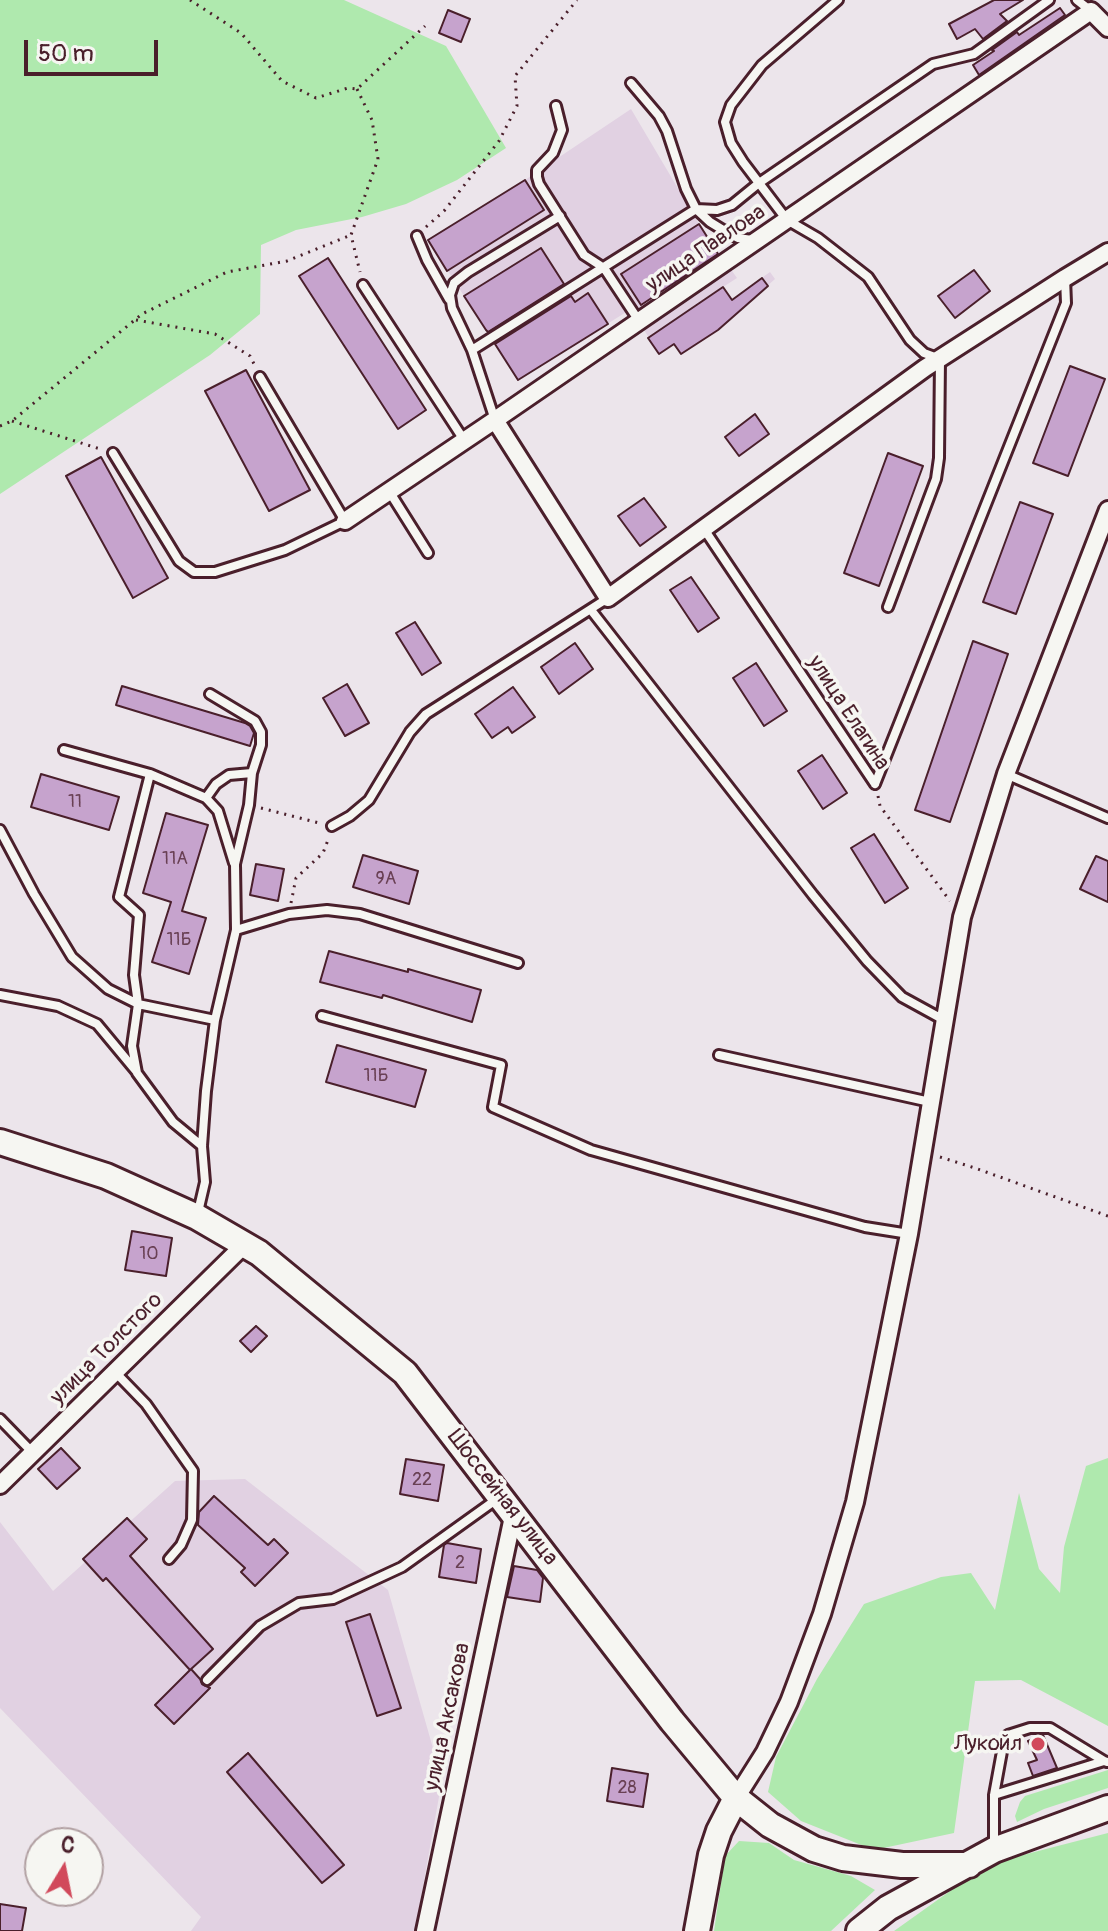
<!DOCTYPE html>
<html>
<head>
<meta charset="utf-8">
<style>
	body { margin:0 }
	#map { position:relative; width:1108px; height:1931px; overflow:hidden; background:#ece5eb; font-family:Pangolin,sans-serif }
	canvas { display:block }
	.north { position:absolute; left:24px; top:1827px; width:80px; height:80px; box-sizing:border-box; background:#f6f6f2; border:2px solid #b1a0a2; border-radius:50%; rotate:10deg; font-size:22px; font-weight:700; line-height:32px; text-align:center; color:#4a1f2b }
	.north::after { content:''; display:block; margin:auto; width:28px; height:36px; background:#d1495b; clip-path:polygon(50% 0,100% 100%,50% 72%,0 100%) }
	.scale { position:absolute; left:24px; top:40px; width:134px; height:36px; box-sizing:border-box; border:4px solid #4a1f2b; border-top:0; padding-left:10px; font-size:24px; line-height:28px; white-space:nowrap; color:#4a1f2b; -webkit-text-stroke:6px #f6f6f2; paint-order:stroke }
</style>
</head>
<body>
<div id="map">
<canvas width="1108" height="1931"></canvas>
<div class="north">С</div>
<div class="scale">50 m</div>
</div>
<script>
const context = document.querySelector('canvas').getContext('2d');
context.lineJoin = 'round';
function fillPath(path, color) { context.fillStyle = color; context.fill(path, 'evenodd'); }
const toPath = rows => new Path2D(rows.map(r => 'M' + r).join(''));
function stroke(path, color, width, dash) { context.strokeStyle = color; context.lineWidth = width; context.lineCap = dash ? 'butt' : 'round'; context.setLineDash(dash || []); context.stroke(path); }
function write(font, color, halo, rows, align = 'center') {
  context.font = font + ' Pangolin,sans-serif'; context.lineWidth = 7; context.setLineDash([]); context.textBaseline = 'middle'; context.strokeStyle = halo; context.fillStyle = color; for (const [text, x, y, turn = 0] of rows) {
    context.save(); context.translate(x, y); context.rotate((+turn || 0) * Math.PI / 180); context.textAlign = isNaN(turn) ? turn : align; if (halo) context.strokeText(text, 0, 0); context.fillText(text, 0, 0); context.restore();
  }
}
fillPath(toPath([
	[631,109,699,224,737,278,723,287,732,299,770,272,775,279,718,330,681,354,673,344,659,354,631,309,518,380,428,240,525,180],
	[245,1479,388,1590,442,1780,415,1931,191,1931,201,1917,0,1708,0,1522,53,1591,175,1481]
]), '#e1d1e2');
fillPath(toPath([
	[0,0,344,0,446,46,506,148,457,180,406,204,362,217,296,230,261,245,260,314,210,355,0,494],
	[1108,1458,1108,1726,1021,1680,975,1681,954,1833,874,1850,801,1821,768,1792,776,1757,817,1679,864,1604,941,1577,971,1573,995,1610,1019,1493,1039,1569,1060,1593,1064,1547,1086,1466],
	[1108,1770,1108,1788,1044,1809,1017,1822,1015,1816,1020,1802,1025,1796],
	[1108,1833,1108,1931,894,1931,988,1864],
	[739,1841,769,1843,794,1860,851,1876,875,1890,831,1931,714,1931,725,1856]
]), '#afe9ae');
const building = toPath([
	[994,0,1023,0,1000,14,1007,21,983,39,975,29,957,39,949,24,994,0],
	[1060,8,1065,15,979,75,973,65,994,51,992,50,1017,32,1019,35,1060,8],
	[448,10,470,19,461,42,439,33,448,10],
	[525,180,544,210,447,271,428,240,525,180],
	[699,224,718,254,641,305,621,274,699,224],
	[541,248,564,284,488,332,486,330,464,296,541,248],
	[328,258,426,410,398,429,299,276,328,258],
	[974,270,990,291,955,318,938,296,974,270],
	[762,278,768,286,718,330,681,354,674,344,659,354,648,338,723,287,732,300,762,278],
	[588,293,608,324,518,380,495,344,571,296,575,302,588,293],
	[1070,366,1105,379,1068,476,1033,463,1070,366],
	[246,370,310,490,269,511,205,391,246,370],
	[755,414,769,434,739,456,725,437,755,414],
	[888,453,923,466,879,586,844,573,888,453],
	[101,457,168,578,133,598,66,476,101,457],
	[644,498,666,527,640,546,618,516,644,498],
	[1020,502,1053,514,1016,614,983,602,1020,502],
	[691,577,719,618,698,632,670,590,691,577],
	[415,622,441,663,422,675,396,633,415,622],
	[973,641,1008,654,950,822,915,810,973,641],
	[575,643,593,669,559,694,541,667,575,643],
	[756,663,787,711,764,726,733,678,756,663],
	[347,684,369,723,345,736,323,698,347,684],
	[122,686,245,723,250,726,254,733,250,746,116,705,122,686],
	[513,687,535,717,512,733,508,727,492,738,475,714,513,687],
	[822,755,847,793,823,809,798,771,822,755],
	[41,774,119,797,109,830,31,807,41,774],
	[166,813,208,825,182,911,206,918,189,974,152,962,171,902,143,893,166,813],
	[874,834,908,888,885,903,851,848,874,834],
	[363,855,418,871,409,904,353,887,363,855],
	[1096,856,1108,861,1108,902,1080,889,1096,856],
	[256,864,284,869,278,901,250,895,256,864],
	[329,951,408,972,408,969,481,990,472,1022,383,995,382,998,320,982,329,951],
	[337,1045,426,1070,415,1107,326,1082,337,1045],
	[132,1231,172,1238,166,1276,125,1270,132,1231],
	[256,1326,267,1336,251,1352,240,1341,256,1326],
	[61,1448,80,1468,57,1489,38,1469,61,1448],
	[406,1459,444,1465,438,1501,400,1494,406,1459],
	[214,1496,268,1545,274,1539,288,1553,255,1586,241,1572,245,1568,198,1525,199,1512,214,1496],
	[127,1518,147,1539,130,1556,213,1649,190,1670,106,1578,103,1581,83,1559,127,1518],
	[447,1543,481,1549,476,1583,439,1577,444,1545,447,1543],
	[514,1566,537,1570,543,1578,540,1602,507,1597,514,1566],
	[370,1614,401,1708,377,1716,346,1622,370,1614],
	[191,1669,200,1679,202,1684,210,1688,174,1724,155,1705,191,1669],
	[1043,1735,1057,1768,1033,1776,1028,1763,1037,1760,1028,1741,1043,1735],
	[248,1753,344,1865,322,1883,227,1772,248,1753],
	[612,1768,648,1774,643,1807,607,1801,612,1768],
	[0,1904,26,1908,22,1931,0,1931,0,1904]
]);
fillPath(building, '#c6a3cd');
stroke(building, '#4a1f2b', 2);
const lane = toPath([
	[838,0,762,65,731,105,725,122,731,143,743,162,787,220,818,238,868,277,910,340,924,353,940,359,939,458,936,479,888,607],
	[1077,0,1091,11],
	[631,83,659,116,667,131,686,189,696,209,717,210,732,205,759,183,933,64,974,54,1049,0],
	[556,106,562,130,553,153,537,170,537,177,539,184,584,255,604,268,639,321],
	[417,236,427,260,449,299],
	[363,285,464,440],
	[472,350,696,209,710,222,723,230,738,238,752,240],
	[495,420,472,350,452,308,450,295,454,283,468,272,560,216],
	[113,453,179,561,194,572,215,572,285,550,345,521,260,377],
	[389,491,428,553],
	[704,529,875,784],
	[591,610,813,895,867,961,902,997,944,1020],
	[64,750,150,774,206,798,218,811,234,863],
	[150,774,119,897,139,915,134,975,138,1004,215,1020],
	[1006,774,1108,818],
	[875,784,1066,303,1065,278],
	[206,798,216,784,229,775,252,773],
	[332,826,350,816,369,800,410,732,426,714,608,598],
	[0,830,34,894,72,957,108,989,138,1004,132,1046,137,1073,173,1122,202,1146],
	[236,930,289,914,327,910,360,914,518,963],
	[0,995,58,1006,97,1024,136,1071],
	[322,1016,501,1065,493,1107,591,1150,865,1227,909,1234],
	[719,1055,930,1102],
	[198,1212,205,1182,202,1146,206,1091,215,1020,236,930,235,864,249,805,252,773,261,745,261,732,255,721,210,694],
	[115,1372,146,1404,193,1471,192,1520,181,1545,169,1559],
	[0,1419,33,1453],
	[207,1680,260,1626,299,1603,333,1599,402,1567,497,1499],
	[994,1795,1104,1761,1107,1762],
	[994,1846,994,1795,1003,1746,1008,1735,1030,1728,1050,1728,1104,1761]
]);
const street = toPath([
	[495,420,608,598,925,368,1065,278,1108,252],
	[345,521,495,420,1091,11,1108,28],
	[0,1485,244,1245],
	[736,1798,765,1752,789,1702,822,1614,855,1502,909,1234,962,917,1006,774,1108,510],
	[425,1931,514,1512]
]);
const primary = toPath([
	[0,1142,106,1176,197,1217,259,1253,405,1373,672,1721,736,1798,770,1825,814,1849,843,1858,902,1865,969,1865],
	[697,1931,711,1855,719,1831,736,1798],
	[859,1931,888,1908,994,1850,1108,1808]
]);
stroke(lane, '#4a1f2b', 14);
stroke(street, '#4a1f2b', 22);
stroke(primary, '#4a1f2b', 30);
stroke(toPath([
	[190,0,241,33,282,81,316,98,348,88,357,89,425,26],
	[357,89,372,120,378,159,351,235,360,272],
	[426,227,444,211,499,141,517,106,515,76,577,0],
	[136,320,215,334,250,356,255,366],
	[12,421,100,449],
	[0,426,12,421,142,314,227,272,287,261,351,235],
	[878,796,880,806,950,901],
	[261,808,319,823],
	[291,903,296,878,323,853,328,840],
	[940,1157,975,1168,1108,1216]
]), '#4a1f2b', 3, [2, 6]);
stroke(lane, '#f6f6f2', 8);
stroke(street, '#f6f6f2', 16);
stroke(primary, '#f6f6f2', 24);
for (const [x, y, r, color] of [
	[1038,1744,8,"#d1495b"]
]) { const dot = new Path2D(); dot.arc(x, y, r, 0, 2 * Math.PI); context.fillStyle = color; context.fill(dot); stroke(dot, '#f6f6f2', 3); }
write('18px', '#694054', null, [
	["11",75,802],
	["11А",175,859],
	["9А",386,879],
	["11Б",179,940],
	["11Б",376,1076],
	["10",149,1254],
	["22",422,1480],
	["2",460,1563],
	["28",627,1788]
]);
write('22px', '#4a1f2b', '#f6f6f2', [
	["улица Павлова",706,249,-34],
	["улица Елагина",848,713,57],
	["улица Толстого",107,1349,-45],
	["Шоссейная улица",502,1498,52],
	["улица Аксакова",448,1717,-78]
]);
write('22px', '#4a1f2b', '#f6f6f2', [
	["Лукойл",1022,1744]
], 'right');
</script>
</body>
</html>
